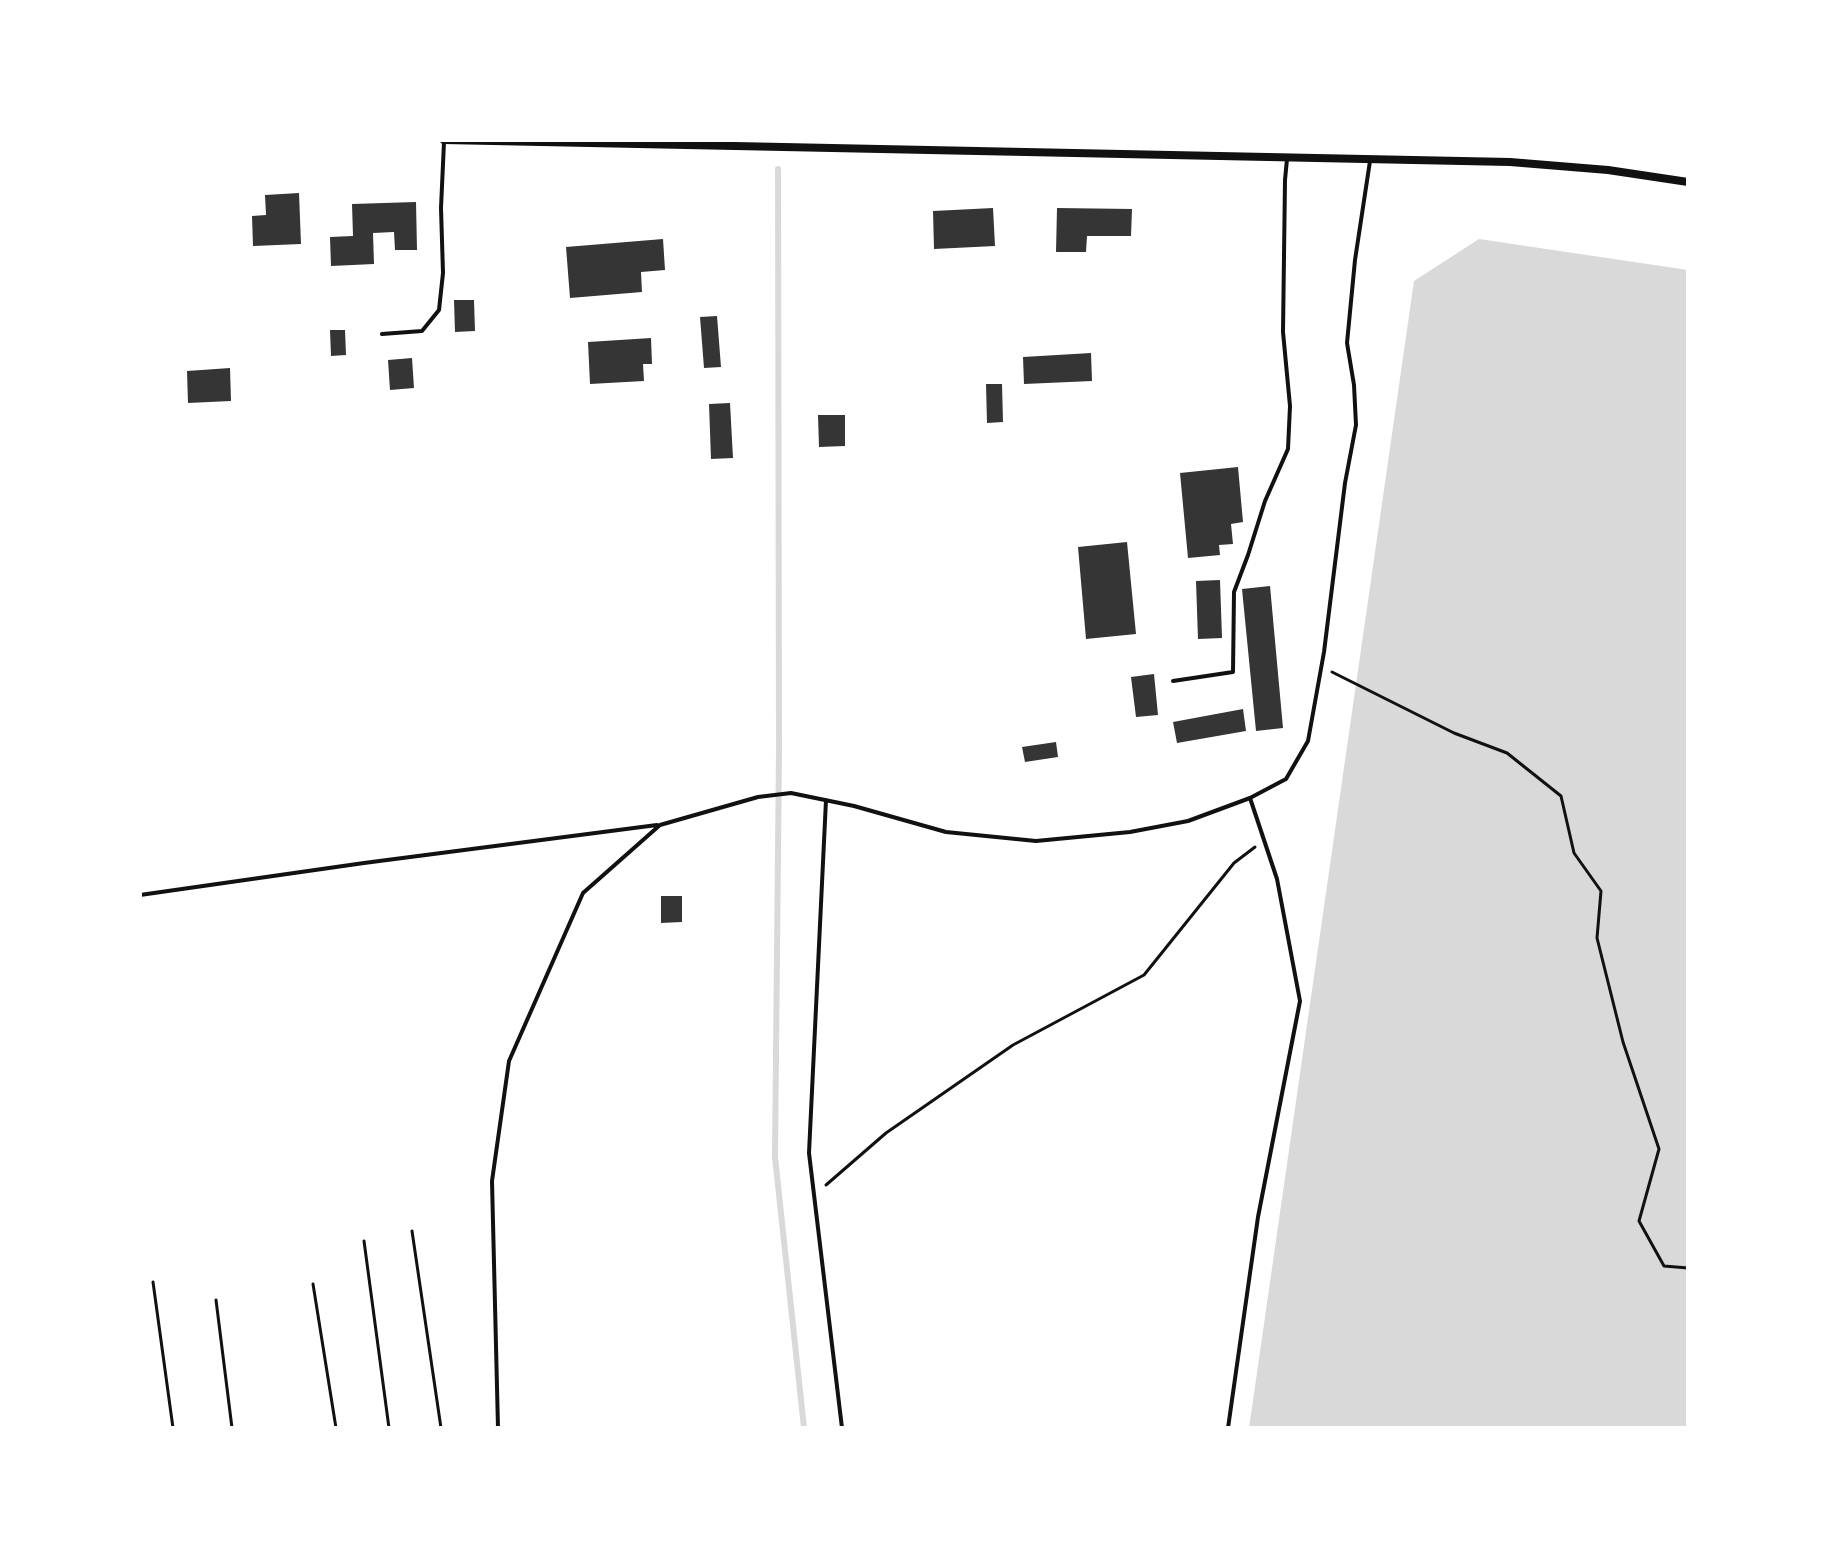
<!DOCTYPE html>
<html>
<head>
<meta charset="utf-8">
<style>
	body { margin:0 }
	#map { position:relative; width:1828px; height:1568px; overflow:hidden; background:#fff; font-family:"Playfair Display",serif }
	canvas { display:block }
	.frame { position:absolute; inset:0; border:142px solid #fff; pointer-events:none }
</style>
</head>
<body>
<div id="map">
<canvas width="1828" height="1568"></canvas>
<div class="frame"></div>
</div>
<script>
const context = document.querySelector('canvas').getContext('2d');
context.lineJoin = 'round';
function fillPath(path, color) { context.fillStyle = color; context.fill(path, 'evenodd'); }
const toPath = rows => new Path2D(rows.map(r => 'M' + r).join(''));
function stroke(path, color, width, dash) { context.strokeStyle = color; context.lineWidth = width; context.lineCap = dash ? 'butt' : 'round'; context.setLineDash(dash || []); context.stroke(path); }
fillPath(toPath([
	[1479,239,1688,270,1688,1428,1249,1428,1414,281]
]), '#d9d9d9');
stroke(toPath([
	[778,169,779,749,775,1157,804,1428]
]), '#d9d9d9', 6);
fillPath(toPath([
	[299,193,301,244,253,246,252,216,266,215,265,195],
	[416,202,417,250,395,250,394,232,373,233,374,264,331,266,330,237,353,236,352,204],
	[993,208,995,246,934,249,933,211],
	[1057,208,1132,209,1131,236,1087,236,1086,252,1056,252],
	[663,239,665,270,641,272,642,292,570,298,566,247],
	[454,300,474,300,475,331,455,332],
	[717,316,721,367,704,368,700,317],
	[330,330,345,330,346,355,331,356],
	[651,338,652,364,643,364,644,381,590,384,588,342],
	[1091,353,1092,381,1024,384,1023,357],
	[412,358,414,388,390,390,388,360],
	[230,368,231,401,188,403,187,371],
	[986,384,1002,384,1003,422,987,423],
	[730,403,733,458,711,459,709,404],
	[818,415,845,415,845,446,819,447],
	[1238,467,1243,522,1231,524,1233,544,1219,545,1220,555,1188,558,1180,473],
	[1127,542,1136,634,1086,639,1078,547],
	[1220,580,1222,638,1198,639,1196,581],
	[1270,586,1283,728,1256,731,1242,589],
	[1154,674,1158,715,1136,717,1131,677],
	[1243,709,1246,731,1177,743,1173,722],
	[1056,742,1058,757,1025,762,1022,747],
	[661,896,682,896,682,922,661,923]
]), '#353535');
stroke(toPath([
	[1332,672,1454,733,1507,753,1561,796,1574,853,1601,891,1597,938,1623,1042,1659,1149,1639,1221,1664,1266,1688,1268],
	[826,1185,886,1133,1013,1045,1144,975,1234,863,1255,847],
	[412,1231,441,1428],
	[364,1241,389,1428],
	[153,1282,173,1428],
	[313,1284,336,1428],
	[216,1300,232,1428]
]), '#111', 3);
stroke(toPath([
	[382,334,422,331,439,310,443,273,441,208,444,142],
	[1173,681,1233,672,1234,592,1248,555,1265,501,1288,449,1290,406,1283,332,1285,180,1287,159],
	[826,800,809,1153,842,1428],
	[140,895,364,863,657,825],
	[498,1428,492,1181,509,1061,583,893,660,825,758,797,791,793,854,806,946,832,1036,841,1130,832,1188,821,1250,798,1286,779,1308,741,1324,652,1345,483,1356,425,1354,385,1347,343,1355,260,1370,161],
	[1228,1428,1258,1217,1300,1001,1277,879,1250,798]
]), '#111', 4);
stroke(toPath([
	[444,140,1510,162,1608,170,1688,182]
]), '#111', 8);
</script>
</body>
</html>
